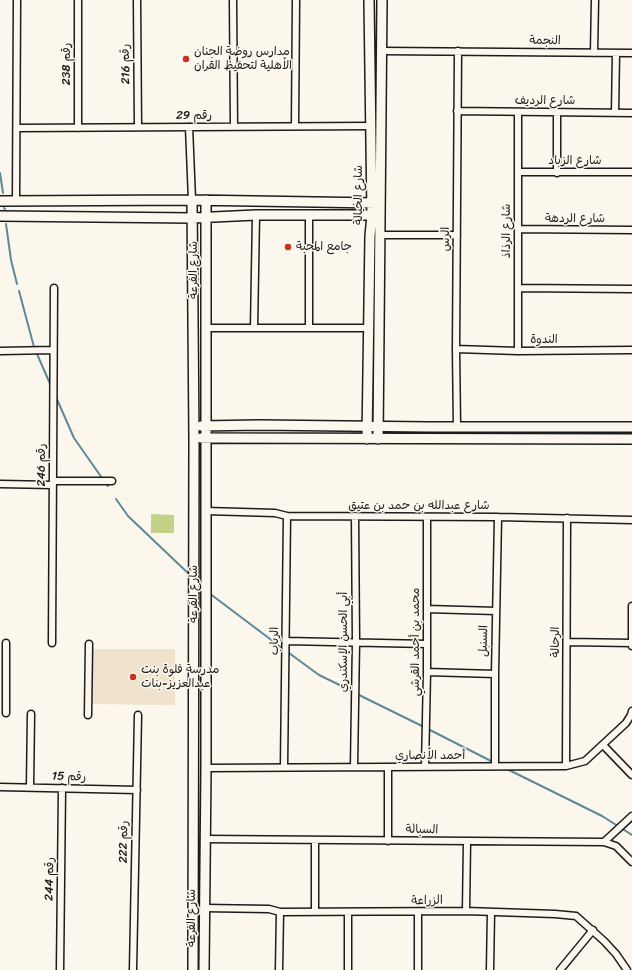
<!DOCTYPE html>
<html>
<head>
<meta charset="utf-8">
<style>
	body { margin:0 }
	canvas { display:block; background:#fbf7ec }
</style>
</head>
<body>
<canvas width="632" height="970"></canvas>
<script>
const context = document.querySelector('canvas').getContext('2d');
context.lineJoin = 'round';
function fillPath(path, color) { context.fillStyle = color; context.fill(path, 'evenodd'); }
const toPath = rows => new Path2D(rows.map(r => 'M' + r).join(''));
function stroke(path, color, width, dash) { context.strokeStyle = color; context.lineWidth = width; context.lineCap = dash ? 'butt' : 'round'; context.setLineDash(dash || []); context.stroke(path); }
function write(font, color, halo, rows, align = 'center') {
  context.font = font + ' Sriracha,"Playpen Sans Arabic",sans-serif'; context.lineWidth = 3; context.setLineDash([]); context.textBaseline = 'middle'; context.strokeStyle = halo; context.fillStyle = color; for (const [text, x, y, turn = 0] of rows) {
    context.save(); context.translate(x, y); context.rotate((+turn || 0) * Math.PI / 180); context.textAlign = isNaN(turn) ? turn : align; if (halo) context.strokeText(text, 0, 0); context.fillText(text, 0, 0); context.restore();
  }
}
fillPath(toPath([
	[91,649,175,649,175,705,91,704]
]), '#f0e3ce');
fillPath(toPath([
	[151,514,174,515,174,533,151,533]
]), '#c3d287');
stroke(toPath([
	[0,173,3,193],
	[4,208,5,209],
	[6,224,11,260,17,284],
	[19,291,34,347],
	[37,354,51,386],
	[56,397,74,438,102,478],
	[106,484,108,486],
	[116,499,128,516,190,575],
	[209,593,282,648],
	[289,653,319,675,352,691],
	[359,695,424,727],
	[428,729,493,762],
	[507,769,602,816,632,835]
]), '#5e8999', 2);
const street = toPath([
	[137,0,138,127],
	[233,0,234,127],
	[381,51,632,53],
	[594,53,595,0],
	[457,111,632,113],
	[557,112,557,173],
	[615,113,616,53],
	[295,126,296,0],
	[189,127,192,200],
	[17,128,371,126],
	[78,128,78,0],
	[518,172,632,172],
	[16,200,17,0],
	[518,229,632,230],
	[379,235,457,235],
	[518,288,632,289],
	[206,328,369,328],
	[254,328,256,215],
	[309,328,309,215],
	[456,349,518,351,632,350],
	[0,351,53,350],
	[518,351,518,112],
	[457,427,456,349,458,51],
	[53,481,112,481],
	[0,484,53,485],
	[206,511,275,513,287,516,498,517,632,520],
	[427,609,496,611],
	[286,641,427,644],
	[567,642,632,643],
	[52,643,54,288],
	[632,646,632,606],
	[427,672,495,674],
	[6,713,6,643],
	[88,715,89,644],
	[603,745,632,775],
	[495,766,495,674,498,517],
	[566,766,567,518],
	[284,767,287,516],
	[354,767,356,642,355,516],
	[425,767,427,672,427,517],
	[206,768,566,766,585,761,626,723,631,715,632,711],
	[0,787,137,790],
	[30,787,31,714],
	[204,839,604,842,616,846,632,862],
	[388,841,388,767],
	[604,842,632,816],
	[204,908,269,909,280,912,466,911,555,914,576,916,604,941,616,954,627,970],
	[466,911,467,842],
	[315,912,315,840],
	[348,913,348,970],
	[60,970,62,788],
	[133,970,138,715],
	[279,970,280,912],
	[418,970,418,912],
	[490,970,491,912],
	[560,970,593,930]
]);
const secondary = toPath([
	[192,200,194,439,193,970],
	[0,201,192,200,376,203],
	[0,216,192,218,256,215,376,215],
	[201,426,259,425,428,427,632,427],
	[201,438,632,439],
	[367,439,370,236,372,215,369,0],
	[378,439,382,0],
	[204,970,206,768,206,200]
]);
stroke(street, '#1c1c1c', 9);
stroke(secondary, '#1c1c1c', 12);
stroke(street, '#fbf7ec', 6);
stroke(secondary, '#fbf7ec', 9);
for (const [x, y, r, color] of [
	[186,59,4,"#c8321e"],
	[288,247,4,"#c8321e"],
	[133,677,4,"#c8321e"]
]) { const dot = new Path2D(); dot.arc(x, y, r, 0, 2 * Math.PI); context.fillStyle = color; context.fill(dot); stroke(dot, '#fbf7ec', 1.5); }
write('12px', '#1c1c1c', '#fbf7ec', [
	["النجمة",545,41,1],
	["رقم 238",67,64,-90],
	["رقم 216",126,64,-91],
	["شارع الرديف",545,101],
	["رقم 29",194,116],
	["شارع الزباد",575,161],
	["شارع الخيالة",359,195,-90],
	["شارع الردهة",575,219],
	["شارع الرذاذ",507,231,-90],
	["الرس",446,239,-90],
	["شارع الفرعة",194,270,-90],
	["الندوة",544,340],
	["رقم 246",42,465,-90],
	["شارع عبدالله بن حمد بن عتيق",419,506],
	["شارع الفرعة",194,594,-90],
	["الرباب",275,641,-90],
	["السنبل",484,641,-89],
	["أبي الحسن الإسكندري",344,642,-90],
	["محمد بن أحمد القرشي",416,642,-90],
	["الرحالة",556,642,-90],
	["أحمد الأنصاري",430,756],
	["رقم 15",69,777,2],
	["السبالة",422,830,1],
	["رقم 222",124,842,-89],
	["رقم 244",50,879,-89],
	["الزراعة",427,901,-1],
	["شارع الفرعة",192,918,-90]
]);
write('12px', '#1c1c1c', '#fbf7ec', [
	["مدارس روضة الجنان",194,52],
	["الأهلية لتحفيظ القران",194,66],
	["جامع المحبة",296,247],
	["مدرسة فلوة بنت",141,670],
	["عبدالعزيز-بنات",141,684]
], 'left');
</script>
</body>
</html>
